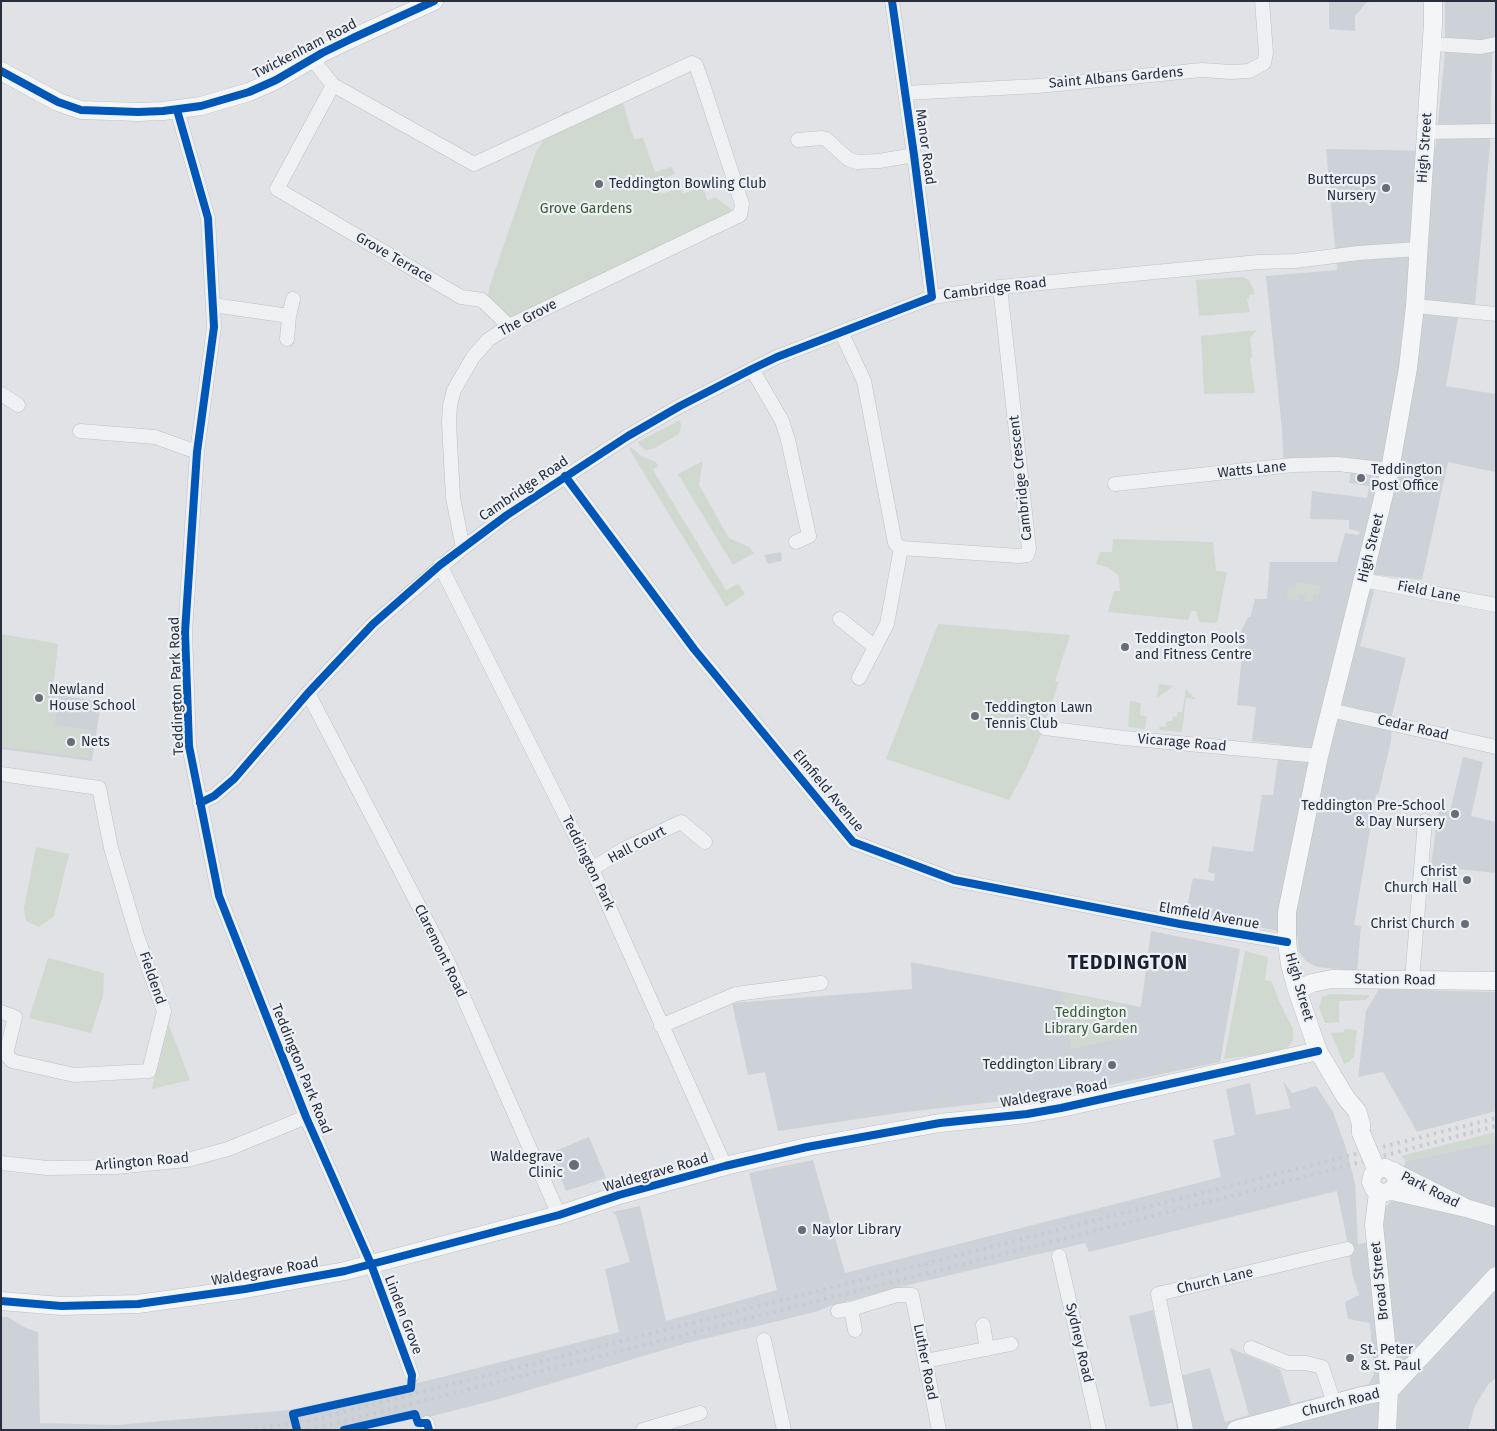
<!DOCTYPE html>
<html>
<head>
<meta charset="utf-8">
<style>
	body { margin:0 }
	#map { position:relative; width:1497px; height:1431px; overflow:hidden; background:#e0e2e5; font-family:"Fira Sans",sans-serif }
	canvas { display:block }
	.frame { position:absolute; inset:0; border:2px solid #272f3e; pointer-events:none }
</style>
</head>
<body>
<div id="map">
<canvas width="1497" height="1431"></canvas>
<div class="frame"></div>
</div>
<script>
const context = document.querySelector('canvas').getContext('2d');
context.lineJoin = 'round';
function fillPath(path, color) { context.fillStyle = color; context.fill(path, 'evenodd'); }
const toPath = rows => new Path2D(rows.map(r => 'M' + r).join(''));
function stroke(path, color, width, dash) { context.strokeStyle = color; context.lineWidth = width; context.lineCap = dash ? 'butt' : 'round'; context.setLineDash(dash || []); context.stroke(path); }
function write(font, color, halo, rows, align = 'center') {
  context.font = font + ' "Fira Sans",sans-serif'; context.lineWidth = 4.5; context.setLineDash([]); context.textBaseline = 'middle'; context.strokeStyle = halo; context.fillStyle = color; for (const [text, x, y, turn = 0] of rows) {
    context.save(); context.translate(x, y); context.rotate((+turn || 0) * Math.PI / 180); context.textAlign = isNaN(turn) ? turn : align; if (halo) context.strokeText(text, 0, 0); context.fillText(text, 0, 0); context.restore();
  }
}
fillPath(toPath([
	[1329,1,1375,1,1366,3,1355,16,1355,31,1329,29],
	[1445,1,1496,1,1496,51,1492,54,1490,146,1475,305,1458,318,1446,386,1496,394,1496,470,1495,472,1448,462,1422,580,1378,575,1360,646,1406,658,1392,715,1391,741,1378,795,1376,795,1354,925,1361,926,1357,971,1317,967,1306,961,1299,952,1297,935,1186,912,1193,878,1214,881,1215,874,1208,872,1212,846,1253,852,1262,795,1273,795,1280,744,1252,741,1256,707,1237,705,1242,655,1237,655,1242,629,1248,617,1250,617,1255,599,1267,599,1270,562,1337,562,1345,533,1358,535,1360,532,1349,529,1349,520,1310,519,1312,491,1367,498,1369,486,1349,483,1351,470,1284,472,1282,429,1266,276,1337,270,1326,149,1435,151,1445,53],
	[781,552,782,561,768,564,764,555],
	[1,634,58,644,52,694,101,702,92,761,1,749],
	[1463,757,1483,762,1471,816,1496,822,1496,873,1431,866,1439,808,1450,811],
	[1151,931,1240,949,1220,1062,1065,1094,898,1113,778,1131,765,1072,748,1075,732,1003,912,989,911,962,1141,1007],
	[1379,989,1496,992,1496,1111,1417,1132,1383,1072,1358,1077,1366,1011],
	[1283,1081,1292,1093,1316,1086,1333,1112,1345,1145,1355,1183,1358,1244,1384,1240,1383,1210,1392,1200,1406,1161,1496,1142,1496,1377,1488,1385,1475,1406,1468,1430,1177,1430,1172,1403,1150,1407,1129,1316,1153,1310,1168,1379,1210,1368,1225,1422,1249,1415,1230,1348,1280,1369,1291,1404,1369,1384,1374,1374,1370,1323,1348,1319,1345,1302,1359,1295,1352,1274,1348,1245,1337,1191,1089,1252,1085,1243,896,1288,830,1306,815,1312,687,1343,499,1399,421,1419,420,1416,354,1430,1,1430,1,1317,8,1317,26,1328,38,1332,40,1423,116,1425,290,1410,430,1380,619,1332,605,1269,630,1262,616,1215,612,1212,640,1206,666,1321,777,1290,749,1173,813,1160,845,1273,1221,1177,1213,1140,1235,1135,1226,1089,1250,1083,1256,1115,1291,1108],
	[589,1137,606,1178,566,1191,550,1153]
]), '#cdd2d9');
fillPath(toPath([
	[613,102,623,104,634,139,643,138,655,172,672,167,675,174,656,182,661,194,681,188,683,194,702,186,708,201,715,197,731,209,727,225,517,318,508,317,486,297,488,296,489,288,535,154,554,120,566,111,572,115],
	[1243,277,1249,280,1255,294,1249,295,1249,299,1247,299,1250,312,1199,316,1196,280],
	[1257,330,1250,338,1252,357,1250,359,1255,393,1204,394,1201,336],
	[680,420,681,427,679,434,653,449,646,450,640,446,638,442],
	[631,447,641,456,656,462,658,466,653,470,726,590,738,584,745,594,726,607,629,449],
	[703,461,699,485,729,538,749,547,754,553,733,565,678,474],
	[1113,539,1213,542,1216,571,1227,572,1217,623,1199,622,1196,611,1191,611,1188,620,1108,612,1114,591,1120,591,1119,576,1109,568,1096,564,1100,552,1112,552],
	[1297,582,1320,586,1319,595,1313,594,1312,601,1305,601,1305,595,1298,595,1297,600,1287,599,1289,587,1295,588],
	[938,624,1070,635,1055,681,1059,682,1042,732,1027,767,1009,800,886,759],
	[1,634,58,644,54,680,50,680,47,699,58,701,55,725,91,730,88,758,1,747],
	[1159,684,1173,686,1157,698],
	[1186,689,1195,699,1186,698,1182,732,1160,730,1159,726,1166,727,1167,721,1172,721,1173,716,1177,717,1177,712,1182,712],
	[1130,701,1141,703,1140,715,1147,717,1145,729,1128,727],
	[36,847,69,854,54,916,39,927,26,921,24,908],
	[1245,951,1268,957,1265,980,1272,982,1279,1001,1293,1029,1293,1040,1288,1047,1281,1052,1224,1059],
	[48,958,104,973,103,996,91,1033,29,1018],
	[1063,992,1125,1005,1123,1026,1128,1030,1128,1037,1071,1049],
	[1330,994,1370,995,1366,1000,1339,1001,1339,1022,1325,1023,1319,1008,1322,997],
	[167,1020,190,1080,152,1089],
	[1345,1029,1357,1030,1354,1056,1349,1062,1344,1064,1331,1033,1344,1032],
	[1496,1132,1496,1142,1406,1161,1401,1156]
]), '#d0d9d0');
const minor = toPath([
	[892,1,914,155,932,297],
	[1432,44,1481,47,1496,44],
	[312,59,333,85,277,189,461,297,482,300,509,326],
	[333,85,474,164,692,63,696,65,704,88,742,204,740,215,509,326,488,340,473,357,454,390,450,405,449,423,453,498,463,548],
	[905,93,1038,86,1202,70,1231,72,1249,71,1264,63,1266,53,1262,1],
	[177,110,208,218,214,327,197,452,185,632,189,746,219,896,306,1117,371,1264,412,1375],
	[1426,132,1496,131],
	[798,140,822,138,826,139,848,159,857,162,879,161,914,155],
	[213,305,289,316],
	[1415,306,1496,314],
	[841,332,864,381,895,543,901,548,1019,556,1027,555,1029,549,1000,287],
	[287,339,289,316,293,299],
	[752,369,782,421,788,440,809,536,796,542],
	[1,394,18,405],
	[80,431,155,437,197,452],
	[565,476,694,649,853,842,954,880,1180,924,1287,942],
	[1115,484,1293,465,1338,464,1390,470],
	[440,565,592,869,725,1166],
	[1363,580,1496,605],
	[840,619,875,647],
	[859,678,887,624,901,548],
	[308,693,448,962,559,1215],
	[1330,710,1496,747],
	[1045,728,1124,738,1319,756],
	[1,774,99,788,111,848,138,939,164,1011,149,1071,74,1075,12,1061,6,1054,15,1017,1,1012],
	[200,803,214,796,234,779,308,693,373,624,463,548,507,515,628,436,680,406,777,357,932,297,1000,287,1259,262,1295,261,1358,253,1418,249],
	[592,869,624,849,681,822,705,842],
	[1412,980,1425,821],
	[661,1026,736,994,821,983],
	[1,1163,47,1168,115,1167,187,1160,228,1149,306,1117],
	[1059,1256,1099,1430],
	[851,1309,855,1330],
	[838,1311,851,1309,897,1295,912,1295,939,1430],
	[983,1325,987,1349],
	[764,1340,784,1430],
	[1251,1348,1288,1363,1306,1363,1322,1367,1334,1403],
	[925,1361,1011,1344],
	[427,1423,429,1430],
	[643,1430,700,1413],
	[1186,1430,1158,1294,1347,1249]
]);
const major = toPath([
	[1,71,58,102,81,110,138,112,163,111,201,106,249,92,276,80,322,53,353,38,434,1],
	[1297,990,1312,983,1332,979,1496,981],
	[1361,1133,1361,1124,1357,1111,1346,1098,1318,1051,1297,990,1290,965,1287,942,1287,912,1319,756,1390,470,1408,368,1415,306,1433,23,1433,1],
	[1393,1171,1397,1180,1396,1184,1392,1191,1381,1193,1374,1189,1371,1182,1373,1174,1380,1168,1386,1168,1466,1208],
	[1392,1191,1466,1208,1496,1217],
	[1378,1192,1374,1225,1387,1352,1389,1391,1387,1430],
	[1,1301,61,1306,138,1304,245,1289,345,1271,559,1215,619,1195,725,1166,807,1147,940,1123,1027,1114,1061,1108,1318,1051],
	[1389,1391,1496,1276],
	[1236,1430,1362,1396,1389,1391]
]);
stroke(minor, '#bec0c3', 15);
stroke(major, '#bcbfc3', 19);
stroke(minor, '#eff0f2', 14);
stroke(major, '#f4f5f6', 18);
stroke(toPath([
	[248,1430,308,1421,1496,1118],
	[308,1430,1236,1195,1496,1126]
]), '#c9cacd', 4, [2.5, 5]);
const majorBridge = toPath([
	[1361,1133,1374,1164]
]);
stroke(majorBridge, '#bcbfc3', 19, []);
stroke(majorBridge, '#f4f5f6', 18);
stroke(toPath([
	[1,71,58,102,81,110,138,112,163,111,201,106,249,92,276,80,322,53,353,38,434,1],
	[177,110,208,218,214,327,197,452,185,632,189,746,219,896,306,1117,371,1264,412,1375,411,1388,293,1414,297,1430],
	[565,476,694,649,853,842,954,880,1180,924,1287,942],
	[200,803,214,796,234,779,308,693,373,624,440,565,507,515,628,436,680,406,752,369,777,357,932,297,914,155,892,1],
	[1,1301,61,1306,138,1304,245,1289,345,1271,559,1215,619,1195,725,1166,807,1147,940,1123,1027,1114,1061,1108,1318,1051],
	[344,1430,415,1414,418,1423,427,1423,429,1430]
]), '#0057b8', 8);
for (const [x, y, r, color] of [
	[599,184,5,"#686e78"],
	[1386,188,5,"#686e78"],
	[1361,478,5,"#686e78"],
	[1125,647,5,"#686e78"],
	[39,698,5,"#686e78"],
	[975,716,5,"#686e78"],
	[71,742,5,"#686e78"],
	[1455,814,5,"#686e78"],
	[1467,880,5,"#686e78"],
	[1465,924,5,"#686e78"],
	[1112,1065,5,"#686e78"],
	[574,1165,6,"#686e78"],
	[802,1230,5,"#686e78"],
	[1350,1358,5,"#686e78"]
]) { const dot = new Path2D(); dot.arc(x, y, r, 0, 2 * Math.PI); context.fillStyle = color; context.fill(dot); stroke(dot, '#edf0f5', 2); }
write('14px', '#272f3e', '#edf0f5', [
	["Twickenham Road",305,49,-27],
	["Saint Albans Gardens",1116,78,-5],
	["Manor Road",925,147,82],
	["High Street",1425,148,-86],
	["Grove Terrace",394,258,30],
	["Cambridge Road",995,289,-7],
	["The Grove",528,318,-28],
	["Watts Lane",1252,470,-6],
	["Cambridge Crescent",1021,478,-96],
	["Cambridge Road",524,489,-34],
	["High Street",1371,548,-76],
	["Field Lane",1429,592,11],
	["Teddington Park Road",177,686,-92],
	["Cedar Road",1413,728,13],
	["Vicarage Road",1182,743,5],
	["Elmfield Avenue",828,791,50],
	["Hall Court",637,845,-28],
	["Teddington Park",588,863,64],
	["Elmfield Avenue",1209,916,10],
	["Claremont Road",440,951,64],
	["Fieldend",152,978,71],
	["Station Road",1395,980,1],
	["High Street",1299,987,74],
	["Teddington Park Road",301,1069,68],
	["Waldegrave Road",1054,1094,-10],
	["Arlington Road",142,1162,-5],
	["Waldegrave Road",656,1173,-16],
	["Park Road",1430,1190,27],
	["Waldegrave Road",265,1272,-10],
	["Church Lane",1215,1281,-13],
	["Broad Street",1380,1281,-96],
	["Linden Grove",403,1315,69],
	["Sydney Road",1079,1343,77],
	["Luther Road",925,1362,79],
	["Church Road",1341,1403,-14]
]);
write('14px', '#272f3e', '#edf0f5', [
	["Buttercups",1376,180,"right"],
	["Nursery",1376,196,"right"],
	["Teddington Bowling Club",609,184],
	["Teddington",1371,470],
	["Post Office",1371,486],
	["Teddington Pools",1135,639],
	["and Fitness Centre",1135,655],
	["Newland",49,690],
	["House School",49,706],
	["Teddington Lawn",985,708],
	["Tennis Club",985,724],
	["Nets",81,742],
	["Teddington Pre-School",1445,806,"right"],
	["& Day Nursery",1445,822,"right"],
	["Christ",1457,872,"right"],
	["Church Hall",1457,888,"right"],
	["Christ Church",1455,924,"right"],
	["Teddington Library",1102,1065,"right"],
	["Waldegrave",563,1157,"right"],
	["Clinic",563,1173,"right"],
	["Naylor Library",812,1230],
	["St. Peter",1360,1350],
	["& St. Paul",1360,1366]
], 'left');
write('14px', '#3b5a34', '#edf0f5', [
	["Grove Gardens",586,209],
	["Teddington",1091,1013],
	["Library Garden",1091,1029]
]);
context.letterSpacing = '1px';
write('bold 19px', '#19212f', '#edf0f5', [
	["TEDDINGTON",1128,964]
]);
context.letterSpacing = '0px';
</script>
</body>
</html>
